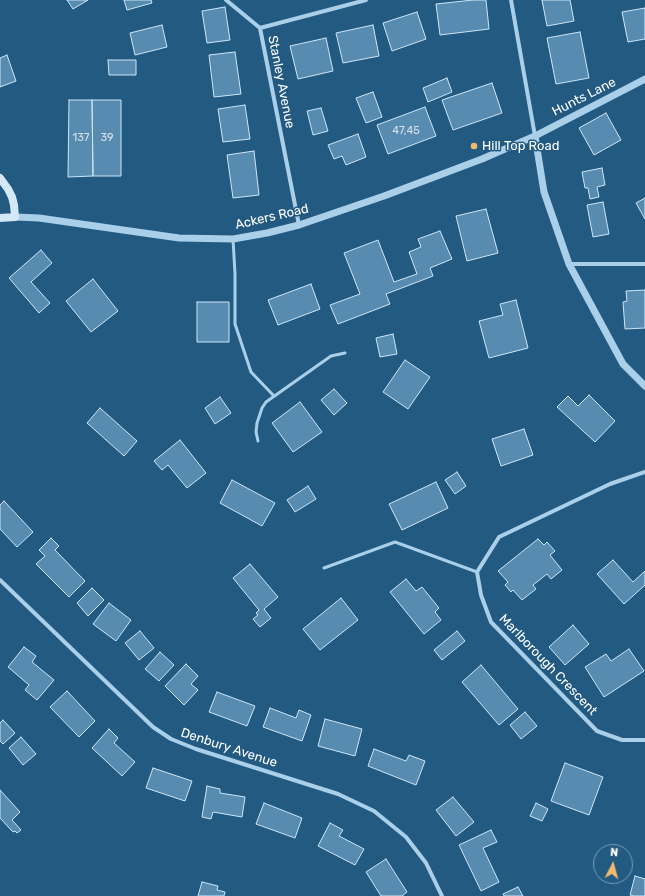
<!DOCTYPE html>
<html>
<head>
<meta charset="utf-8">
<style>
	body { margin:0 }
	#map { position:relative; width:645px; height:896px; overflow:hidden; background:#225a82; font-family:Rubik,sans-serif }
	canvas { display:block }
	.north { position:absolute; left:593px; top:844px; width:40px; height:40px; box-sizing:border-box; background:#225a82; border:1px solid #7a9cb4; border-radius:50%; rotate:6deg; font-size:11px; font-weight:700; line-height:16px; text-align:center; color:#fff }
	.north::after { content:''; display:block; margin:auto; width:14px; height:18px; background:#f4b96c; clip-path:polygon(50% 0,100% 100%,50% 72%,0 100%) }
</style>
</head>
<body>
<div id="map">
<canvas width="645" height="896"></canvas>
<div class="north">N</div>
</div>
<script>
const context = document.querySelector('canvas').getContext('2d');
context.lineJoin = 'round';
function fillPath(path, color) { context.fillStyle = color; context.fill(path, 'evenodd'); }
const toPath = rows => new Path2D(rows.map(r => 'M' + r).join(''));
function stroke(path, color, width, dash) { context.strokeStyle = color; context.lineWidth = width; context.lineCap = dash ? 'butt' : 'round'; context.setLineDash(dash || []); context.stroke(path); }
function write(font, color, halo, rows, align = 'center') {
  context.font = font + ' Rubik,sans-serif'; context.lineWidth = 3; context.setLineDash([]); context.textBaseline = 'middle'; context.strokeStyle = halo; context.fillStyle = color; for (const [text, x, y, turn = 0] of rows) {
    context.save(); context.translate(x, y); context.rotate((+turn || 0) * Math.PI / 180); context.textAlign = isNaN(turn) ? turn : align; if (halo) context.strokeText(text, 0, 0); context.fillText(text, 0, 0); context.restore();
  }
}
const building = toPath([
	[67,0,88,0,73,9,67,0],
	[124,0,151,0,152,3,127,10,124,0],
	[473,0,486,0,489,29,440,35,436,4,473,0],
	[542,0,570,0,574,21,547,26,542,0],
	[225,7,230,40,207,43,202,11,225,7],
	[645,8,645,39,628,42,622,12,645,8],
	[417,12,426,39,392,51,383,23,417,12],
	[162,25,167,47,135,55,130,33,162,25],
	[373,25,379,56,343,63,336,33,373,25],
	[580,32,589,78,556,84,547,38,580,32],
	[326,38,333,71,298,79,290,46,326,38],
	[235,52,241,94,214,97,209,55,235,52],
	[7,55,16,81,0,87,0,58,7,55],
	[108,60,136,60,136,75,109,75,108,60],
	[447,78,452,92,428,102,423,88,447,78],
	[492,83,502,113,453,130,442,100,492,83],
	[373,92,382,117,366,123,356,98,373,92],
	[69,100,92,100,93,176,68,177,69,100],
	[92,100,121,100,121,176,93,176,92,100],
	[245,105,250,139,223,142,218,109,245,105],
	[425,107,436,136,388,154,377,125,425,107],
	[321,108,328,131,313,135,307,111,321,108],
	[606,113,621,140,594,155,579,128,606,113],
	[358,134,366,157,346,165,342,156,334,159,328,145,358,134],
	[254,151,259,195,233,198,227,155,254,151],
	[602,168,605,185,597,187,599,197,590,199,588,188,585,188,582,172,602,168],
	[645,198,645,219,636,203,645,198],
	[603,202,609,234,593,237,587,205,603,202],
	[486,209,498,253,467,261,456,216,486,209],
	[440,231,452,259,430,268,433,276,386,294,390,304,338,324,330,305,360,294,344,253,378,240,394,282,417,274,409,252,421,247,418,239,440,231],
	[41,250,52,263,31,282,50,303,39,313,9,278,41,250],
	[93,279,118,311,91,332,66,301,93,279],
	[311,284,320,309,278,325,268,300,311,284],
	[645,290,645,328,625,329,623,302,627,301,626,291,645,290],
	[516,300,528,348,489,358,479,321,503,315,500,304,516,300],
	[197,302,229,302,229,342,197,342,197,302],
	[393,334,397,354,380,357,376,338,393,334],
	[405,360,430,377,408,409,383,392,405,360],
	[334,389,347,403,334,415,321,400,334,389],
	[589,395,615,421,595,442,557,407,568,396,578,406,589,395],
	[220,397,231,413,215,424,205,408,220,397],
	[300,402,322,432,293,452,272,423,300,402],
	[100,408,137,441,124,456,87,423,100,408],
	[524,429,533,455,501,466,492,439,524,429],
	[180,440,206,473,187,488,168,465,162,470,154,461,180,440],
	[457,472,466,486,455,494,445,480,457,472],
	[232,480,275,503,262,526,220,503,232,480],
	[436,482,448,508,402,530,389,504,436,482],
	[308,486,316,499,295,512,287,500,308,486],
	[4,501,33,532,17,547,0,529,0,505,4,501],
	[51,538,59,546,55,550,85,581,69,597,36,564,45,556,39,550,51,538],
	[538,539,544,545,547,542,555,551,550,555,562,570,551,579,547,574,533,585,536,589,522,600,513,590,511,592,505,585,508,582,498,571,538,539],
	[613,560,633,582,645,571,645,585,624,604,597,574,613,560],
	[250,564,278,597,264,609,271,618,260,627,253,619,258,615,256,613,259,610,233,578,250,564],
	[406,579,416,591,422,587,439,608,435,612,441,620,424,634,390,592,406,579],
	[92,588,104,600,88,616,77,603,92,588],
	[341,598,358,620,320,650,303,629,341,598],
	[109,603,131,620,116,641,93,624,109,603],
	[573,625,589,644,565,665,549,647,573,625],
	[140,631,154,648,139,660,125,643,140,631],
	[457,631,465,641,442,660,434,650,457,631],
	[24,647,36,656,32,662,54,680,37,700,25,690,29,685,8,667,24,647],
	[629,649,644,671,604,697,585,667,606,654,611,661,629,649],
	[160,652,174,665,159,681,145,669,160,652],
	[186,664,198,676,191,684,198,690,184,705,165,686,186,664],
	[481,665,518,709,499,725,462,682,481,665],
	[67,691,95,721,79,737,50,707,67,691],
	[217,692,255,706,247,726,209,712,217,692],
	[270,708,296,718,299,710,311,715,302,741,263,727,270,708],
	[525,712,537,726,521,739,510,725,525,712],
	[325,719,362,729,355,756,318,746,325,719],
	[3,720,15,733,3,744,0,741,0,723,3,720],
	[109,729,118,738,114,743,135,762,122,776,92,748,109,729],
	[21,737,36,754,23,765,9,748,21,737],
	[374,749,406,761,409,755,425,761,416,785,368,766,374,749],
	[565,763,603,777,589,815,551,801,565,763],
	[153,768,192,781,185,801,146,788,153,768],
	[207,786,220,789,220,793,245,797,242,817,213,812,211,819,202,817,207,786],
	[0,790,20,812,12,820,21,830,17,833,15,831,13,832,0,818,0,790],
	[453,797,474,822,456,836,436,810,453,797],
	[264,803,302,818,295,838,256,824,264,803],
	[536,803,548,809,542,821,530,816,536,803],
	[330,823,343,830,339,836,364,849,355,865,318,846,330,823],
	[491,830,497,842,483,848,499,882,481,891,459,845,491,830],
	[386,859,407,892,402,896,381,896,366,872,386,859],
	[635,876,645,879,645,896,634,896,630,895,635,876],
	[202,882,218,886,217,890,225,892,224,896,198,896,202,882],
	[518,887,523,896,504,896,503,894,518,887]
]);
fillPath(building, '#578bb0');
stroke(building, '#cee6f6', 1);
stroke(toPath([
	[233,239,235,274,235,324,251,372,274,396],
	[258,441,256,432,257,423,262,408,266,402,331,356,345,353],
	[324,568,395,542,477,572]
]), '#aacfe8', 3);
stroke(toPath([
	[226,0,260,28],
	[511,0,535,136],
	[299,225,260,28,366,0],
	[569,264,645,264],
	[645,472,610,484,499,537,477,572,481,595,491,622,597,731,622,740,645,740],
	[0,580,153,727,171,739,196,749,338,794,374,811,406,837,426,863,442,896]
]), '#aacfe8', 4);
stroke(toPath([
	[535,136,544,192,569,264,623,364,645,386],
	[15,217,39,218,179,238,233,239,267,233,299,225,384,196,482,159,535,136,645,79]
]), '#aacfe8', 7);
stroke(toPath([
	[0,178,8,189,12,197,14,205,15,217,0,218]
]), '#d4e8f7', 8);
for (const [x, y, r, color] of [
	[474,146,4,"#f4b96c"]
]) { const dot = new Path2D(); dot.arc(x, y, r, 0, 2 * Math.PI); context.fillStyle = color; context.fill(dot); stroke(dot, '#225a82', 1.5); }
write('11px', '#d5e2eb', null, [
	["47,45",406,131],
	["137",81,138],
	["39",107,138]
]);
write('13px', '#fff', '#225a82', [
	["Stanley Avenue",281,82,79],
	["Hunts Lane",584,97,-27],
	["Ackers Road",272,217,-13],
	["Marlborough Crescent",548,665,46],
	["Denbury Avenue",229,748,18]
]);
write('13px', '#fff', '#225a82', [
	["Hill Top Road",482,146]
], 'left');
</script>
</body>
</html>
